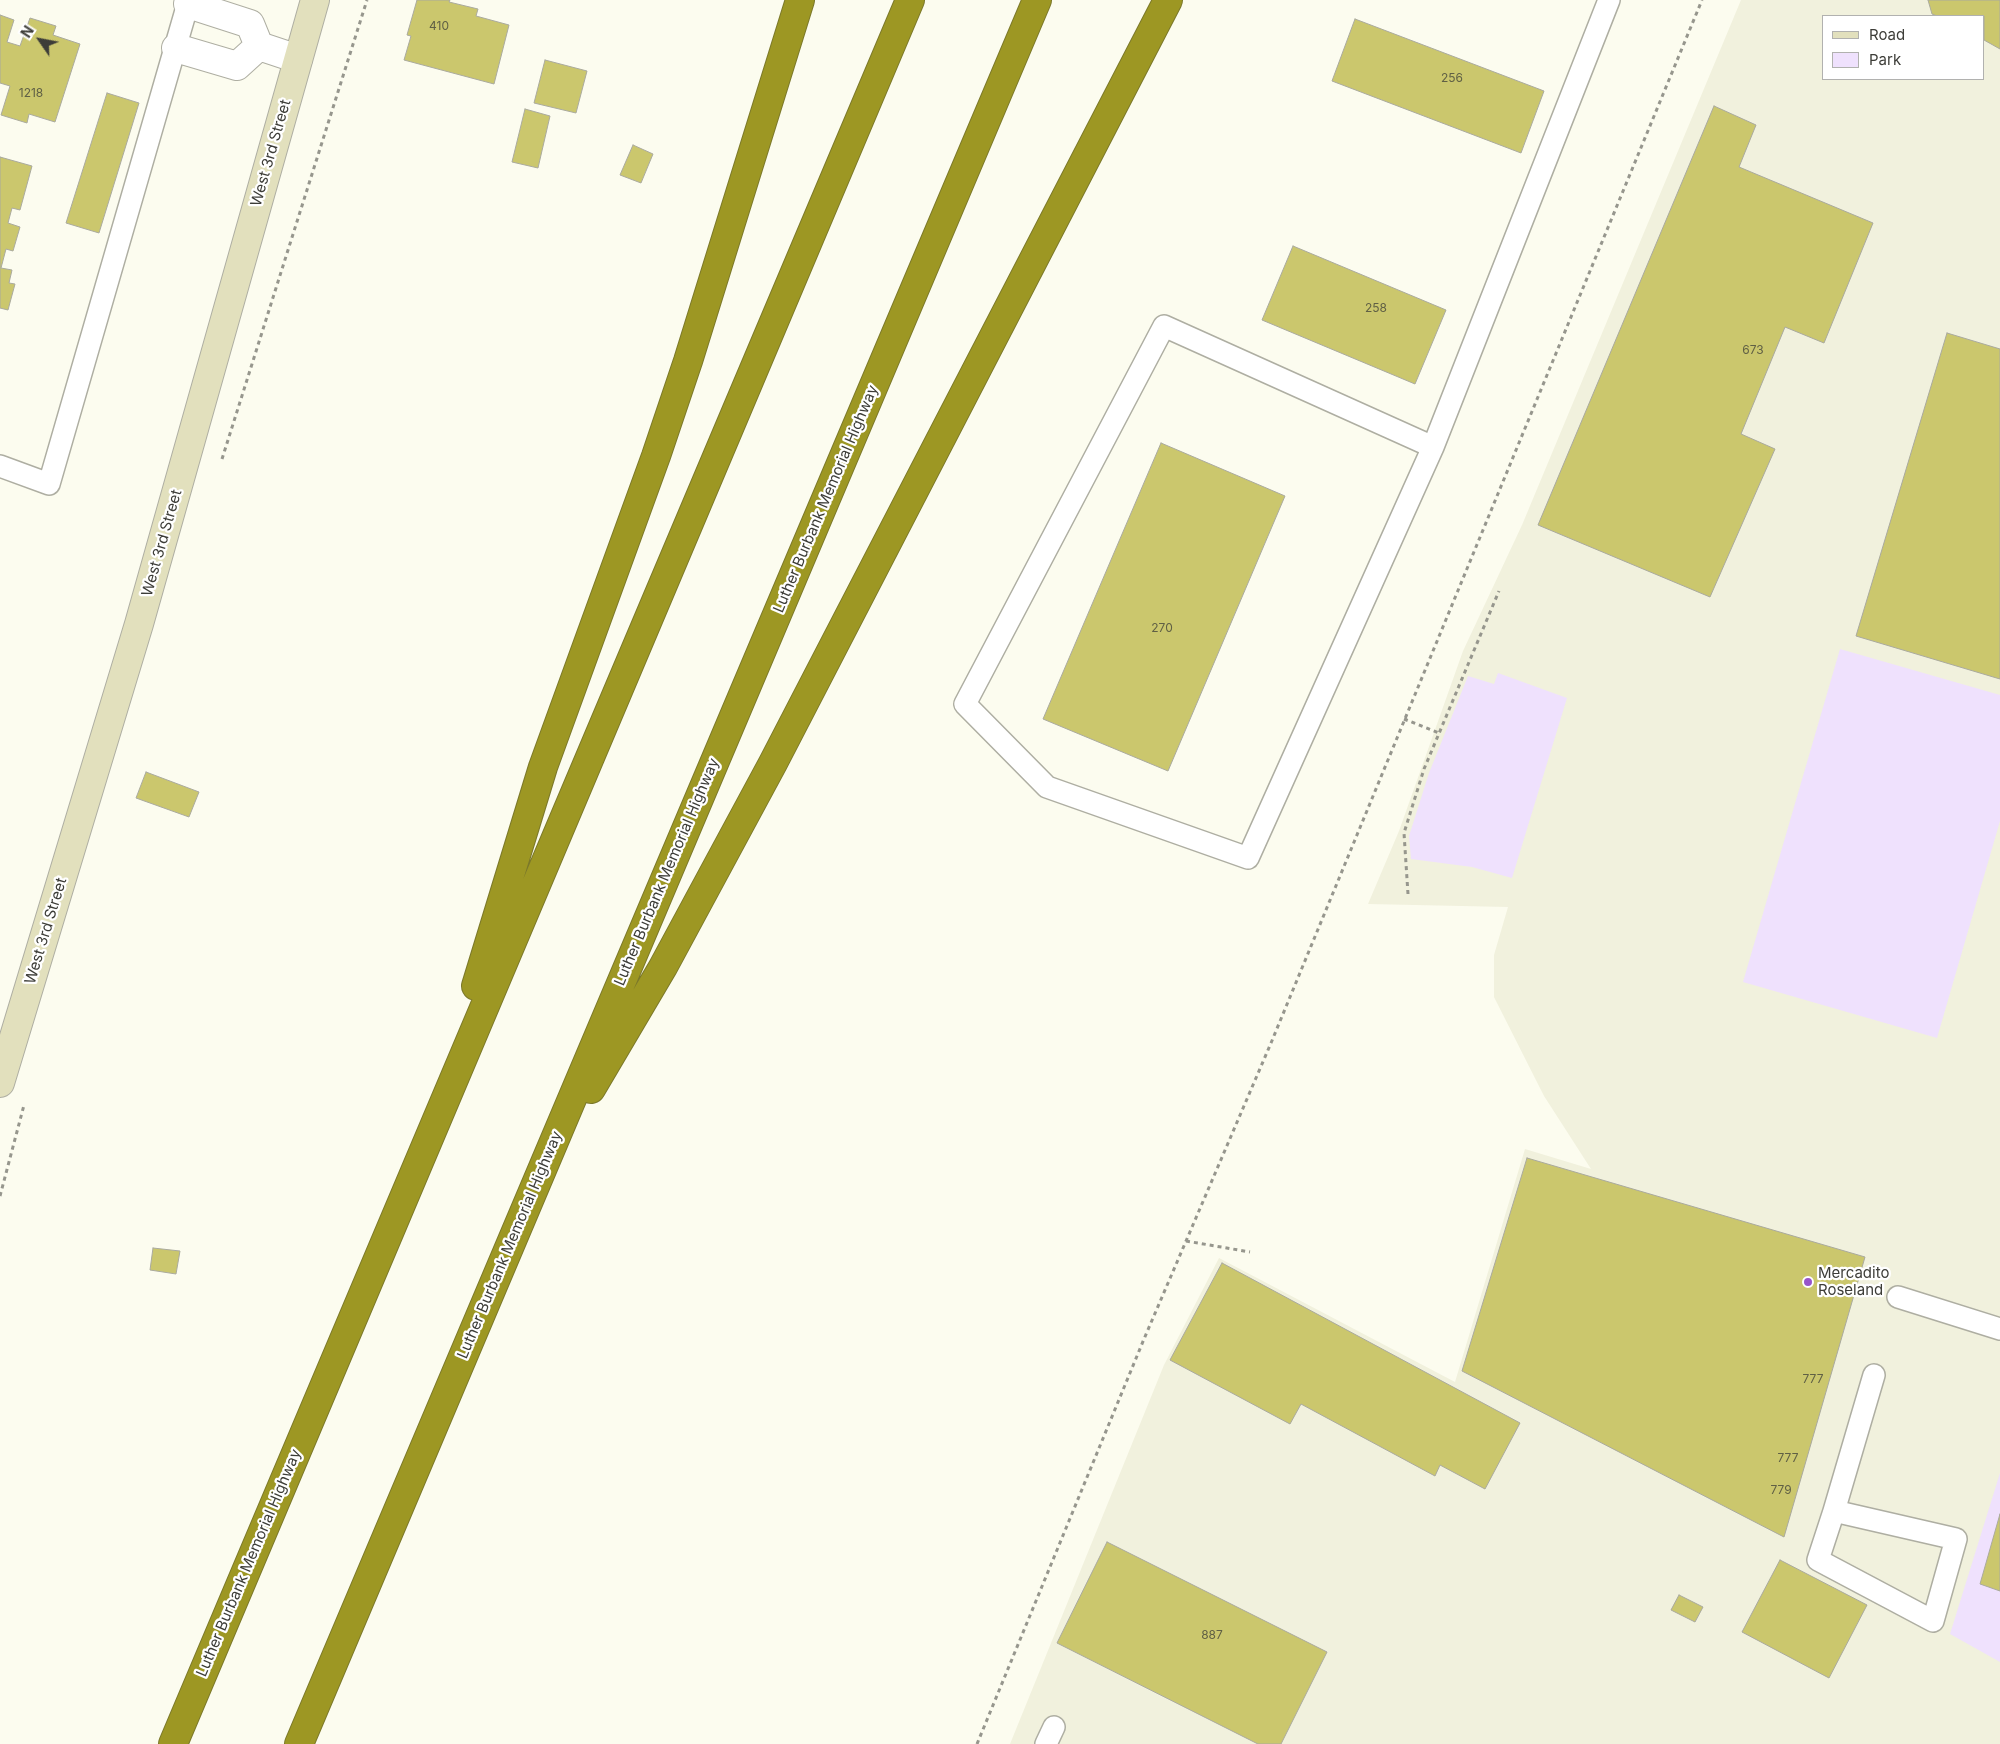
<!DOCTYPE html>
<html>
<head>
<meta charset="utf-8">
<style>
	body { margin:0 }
	#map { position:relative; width:2000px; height:1744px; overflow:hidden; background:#fcfcef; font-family:Inter,sans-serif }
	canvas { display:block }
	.legend { position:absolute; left:1822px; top:15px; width:162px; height:65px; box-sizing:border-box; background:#fff; border:1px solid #b1b1af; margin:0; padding:6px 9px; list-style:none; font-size:15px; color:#3d3d38 }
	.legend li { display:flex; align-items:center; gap:10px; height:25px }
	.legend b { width:25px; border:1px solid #b1b1af }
	.north { position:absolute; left:15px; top:15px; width:50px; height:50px; -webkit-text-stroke:4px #fff; paint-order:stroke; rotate:303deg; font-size:14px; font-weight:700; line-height:20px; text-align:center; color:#3d3d38 }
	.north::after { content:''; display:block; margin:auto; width:18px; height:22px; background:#3d3d38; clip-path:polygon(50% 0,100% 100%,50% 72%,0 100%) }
</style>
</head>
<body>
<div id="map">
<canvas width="2000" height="1744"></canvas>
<ul class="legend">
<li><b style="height:6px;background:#e2e0bd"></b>Road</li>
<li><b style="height:14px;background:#efe1fd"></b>Park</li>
</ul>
<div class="north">N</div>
</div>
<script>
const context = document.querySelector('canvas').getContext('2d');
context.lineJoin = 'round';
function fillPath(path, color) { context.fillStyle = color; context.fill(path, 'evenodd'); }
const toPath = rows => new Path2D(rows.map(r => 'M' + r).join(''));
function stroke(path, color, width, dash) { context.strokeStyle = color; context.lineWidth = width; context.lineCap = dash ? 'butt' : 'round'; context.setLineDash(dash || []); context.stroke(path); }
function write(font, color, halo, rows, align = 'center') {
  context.font = font + ' Inter,sans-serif'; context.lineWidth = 4.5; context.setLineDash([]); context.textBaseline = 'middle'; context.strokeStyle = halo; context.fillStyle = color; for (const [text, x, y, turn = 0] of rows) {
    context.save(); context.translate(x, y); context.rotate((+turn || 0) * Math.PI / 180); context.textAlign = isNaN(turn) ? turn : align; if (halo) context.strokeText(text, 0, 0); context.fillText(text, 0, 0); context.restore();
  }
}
fillPath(toPath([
	[1741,0,2000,0,2000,1744,1010,1744,1164,1365,1219,1258,1455,1382,1525,1149,1591,1169,1544,1096,1494,997,1494,955,1508,907,1368,904,1399,831,1463,651,1522,525],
	[1824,16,1984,16,1984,79,1824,79]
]), '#f1f1dd');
fillPath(toPath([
	[1840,649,2000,695,2000,821,1937,1038,1743,982],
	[1498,673,1567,698,1512,878,1472,867,1411,859,1409,836,1429,773,1468,676,1494,684],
	[2000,1473,2000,1662,1950,1634]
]), '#efe1fd');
const building = toPath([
	[417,0,450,0,449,2,478,9,476,16,509,25,494,84,404,60,411,36,407,35,417,0],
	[1928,0,2000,0,2000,49,1984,40,1984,16,1937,16,1932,14,1928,0],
	[0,15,14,20,7,42,20,46,30,18,56,26,53,35,80,44,55,122,29,114,27,123,1,115,10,86,0,83,0,15],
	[1355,19,1544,91,1521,153,1332,81,1355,19],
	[545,60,587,71,576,113,534,103,545,60],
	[107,93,139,103,99,233,66,223,107,93],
	[1714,106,1756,125,1739,167,1873,223,1824,343,1785,327,1741,434,1775,449,1710,597,1538,525,1714,106],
	[525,109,550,116,538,168,512,162,525,109],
	[633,145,653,154,641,183,620,175,633,145],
	[0,157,32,166,20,210,12,208,8,223,20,227,13,251,6,249,1,268,12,270,9,283,15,284,8,310,0,308,0,157],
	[1293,246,1446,310,1415,384,1262,320,1293,246],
	[1947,333,2000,349,2000,679,1856,636,1947,333],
	[1161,443,1285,496,1168,771,1043,719,1161,443],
	[146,772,199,792,189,817,136,798,146,772],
	[1527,1158,1865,1257,1784,1537,1462,1371,1527,1158],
	[153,1248,180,1251,176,1274,150,1270,153,1248],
	[1222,1263,1520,1423,1485,1489,1440,1465,1435,1476,1301,1404,1290,1424,1170,1360,1222,1263],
	[2000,1514,2000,1591,1980,1584,2000,1514],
	[1107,1542,1327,1652,1281,1744,1258,1744,1057,1643,1107,1542],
	[1780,1560,1867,1605,1829,1678,1742,1632,1780,1560],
	[1679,1595,1703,1607,1695,1622,1671,1610,1679,1595]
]);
fillPath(building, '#cbc76d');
stroke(building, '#aaaa9e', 1);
const lane = toPath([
	[1433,447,1164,326,965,704,1047,787,1248,858,1433,447,1609,0],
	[0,466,49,484,189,0],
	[1898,1297,2000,1329],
	[1834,1511,1818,1560,1933,1621,1956,1539,1834,1511,1874,1375],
	[1046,1744,1054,1727]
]);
const street = toPath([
	[188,4,250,24,259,46,298,59],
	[176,48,237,66,259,46]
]);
const secondary = toPath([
	[0,1083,139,624,315,0]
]);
const highway = toPath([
	[476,986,543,767,656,456,688,361,800,0],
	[591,1089,663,967,773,763,1168,0],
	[173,1744,910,0],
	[299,1744,1037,0]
]);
stroke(lane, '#aeaea2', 24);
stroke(street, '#aeaea2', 30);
stroke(secondary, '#aeaea2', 30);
stroke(highway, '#7b782a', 30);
stroke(toPath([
	[222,459,367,0],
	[1404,719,1439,733],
	[1408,894,1404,833,1424,769,1499,591],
	[0,1196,24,1105],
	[1186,1241,1250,1252],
	[977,1744,1144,1339,1271,1043,1702,0]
]), '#96968d', 3, [4, 4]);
stroke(lane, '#fff', 21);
stroke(street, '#fff', 28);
stroke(secondary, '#e2e0bd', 28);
stroke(highway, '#9d9723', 28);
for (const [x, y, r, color] of [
	[1808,1282,5,"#9755cb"]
]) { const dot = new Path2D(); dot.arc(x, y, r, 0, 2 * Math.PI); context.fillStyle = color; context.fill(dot); stroke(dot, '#fff', 2); }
write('12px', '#606045', null, [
	["410",439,26],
	["256",1452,78],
	["1218",31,93],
	["258",1376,308],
	["673",1753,350],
	["270",1162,628],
	["777",1813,1379],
	["777",1788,1458],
	["779",1781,1490],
	["887",1212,1635]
]);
write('15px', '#3d3d38', '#fff', [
	["West 3rd Street",271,153,-74],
	["Luther Burbank Memorial Highway",826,499,-67],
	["West 3rd Street",162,543,-74],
	["Luther Burbank Memorial Highway",667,872,-67],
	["West 3rd Street",46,931,-73],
	["Luther Burbank Memorial Highway",510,1245,-67],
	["Luther Burbank Memorial Highway",249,1563,-67]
]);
write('15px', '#3d3d38', '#fff', [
	["Mercadito",1818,1273],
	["Roseland",1818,1290]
], 'left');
</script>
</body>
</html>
